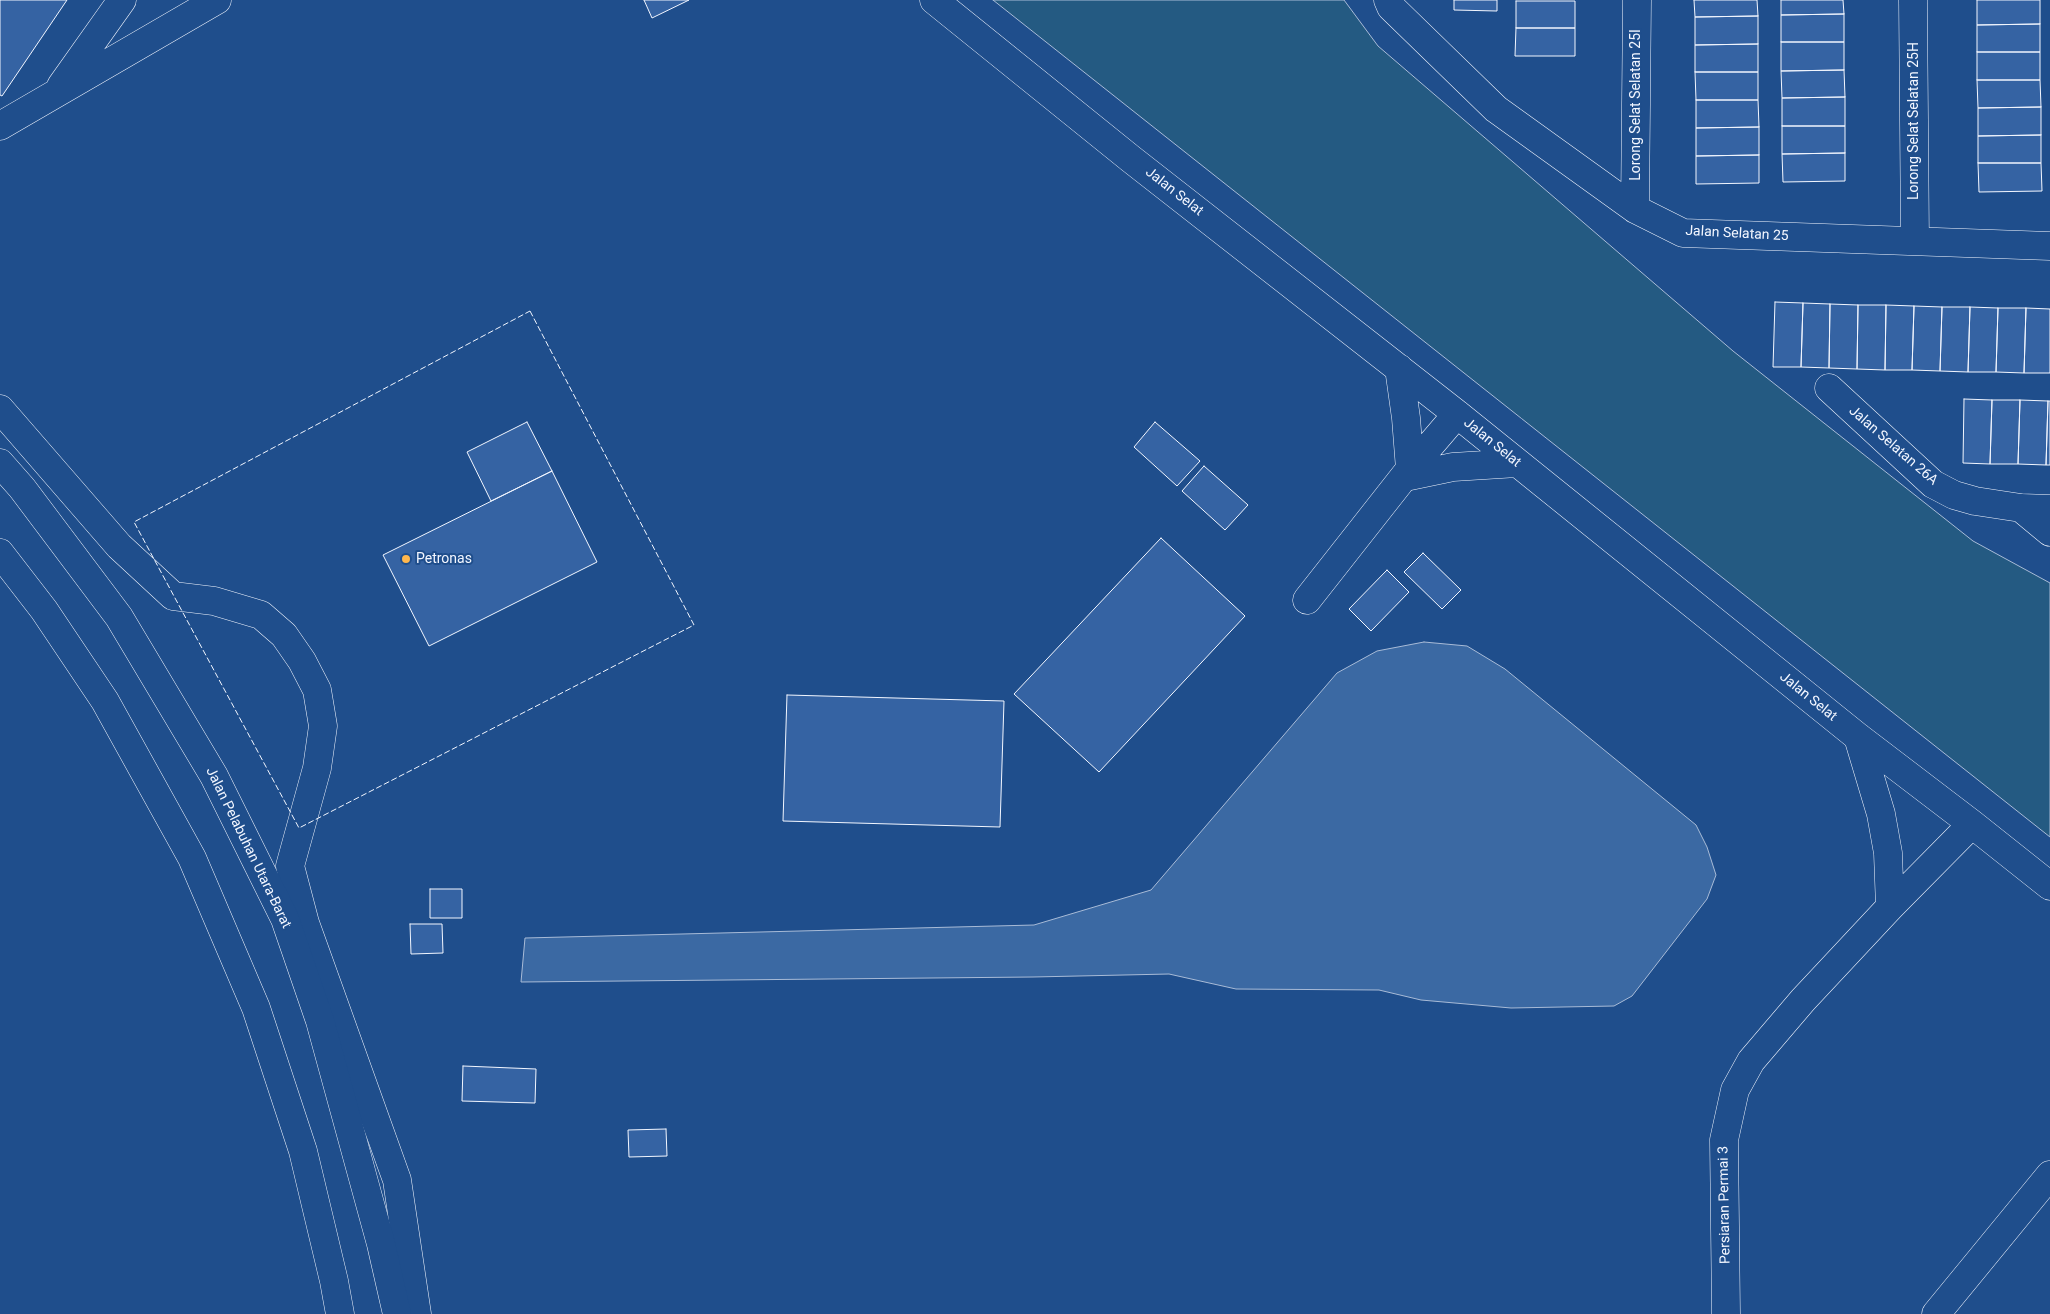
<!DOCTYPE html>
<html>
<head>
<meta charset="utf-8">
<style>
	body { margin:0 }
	canvas { display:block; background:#1f4e8c }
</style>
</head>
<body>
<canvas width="2050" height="1314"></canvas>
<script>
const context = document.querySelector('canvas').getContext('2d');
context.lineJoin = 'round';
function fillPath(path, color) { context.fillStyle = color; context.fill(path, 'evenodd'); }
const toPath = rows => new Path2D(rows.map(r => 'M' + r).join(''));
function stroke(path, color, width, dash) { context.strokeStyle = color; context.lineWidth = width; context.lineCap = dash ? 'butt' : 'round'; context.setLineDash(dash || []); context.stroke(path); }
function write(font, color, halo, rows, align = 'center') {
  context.font = font + ' Roboto,sans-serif'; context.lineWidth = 4; context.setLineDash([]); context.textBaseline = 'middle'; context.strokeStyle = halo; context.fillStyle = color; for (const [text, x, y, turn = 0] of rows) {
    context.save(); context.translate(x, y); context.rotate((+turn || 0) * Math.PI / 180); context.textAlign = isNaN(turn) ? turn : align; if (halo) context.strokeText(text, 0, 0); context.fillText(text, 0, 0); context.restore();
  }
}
const green = toPath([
	[993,0,1344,0,1378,46,1733,351,1973,541,2050,583,2050,837,993,0]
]);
fillPath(green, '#245a82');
stroke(green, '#a8bbd7', 1);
const water = toPath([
	[1424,642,1467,646,1505,669,1696,825,1707,847,1716,875,1707,899,1632,996,1614,1006,1511,1008,1421,1000,1379,990,1236,989,1169,974,1033,977,521,982,525,938,1034,925,1151,890,1337,673,1377,651,1424,642]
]);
fillPath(water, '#3b69a3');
stroke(water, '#a8bbd7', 1);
const building = toPath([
	[0,0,67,0,2,96,0,95,0,0],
	[644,0,689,0,652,18,644,0],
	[1454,0,1497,0,1497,11,1454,10,1454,0],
	[1694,0,1757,0,1758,16,1695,17,1694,0],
	[1781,0,1843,0,1844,14,1781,15,1781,0],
	[1977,0,2040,0,2040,24,1977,25,1977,0],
	[1516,1,1575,1,1575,28,1516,28,1516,1],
	[1844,14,1844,42,1781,42,1781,15,1844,14],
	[1758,16,1758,44,1695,45,1695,17,1758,16],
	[2040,24,2040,52,1977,52,1977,25,2040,24],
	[1516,28,1575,28,1575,56,1515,56,1516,28],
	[1781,42,1844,42,1844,70,1781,71,1781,42],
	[1758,44,1758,72,1695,72,1695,45,1758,44],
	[1977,52,2040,52,2040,80,1977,80,1977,52],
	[1844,70,1845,97,1782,98,1781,71,1844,70],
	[1695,72,1758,72,1758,100,1696,100,1695,72],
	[1977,80,2040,80,2041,107,1978,108,1977,80],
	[1845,97,1845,126,1782,126,1782,98,1845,97],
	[1696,100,1758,100,1759,127,1696,128,1696,100],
	[2041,107,2041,135,1978,136,1978,108,2041,107],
	[1782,126,1845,126,1845,153,1782,154,1782,126],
	[1759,127,1759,155,1696,156,1696,128,1759,127],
	[2041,135,2041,163,1978,163,1978,136,2041,135],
	[1845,153,1845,181,1783,182,1782,154,1845,153],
	[1759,155,1759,183,1696,184,1696,156,1759,155],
	[1978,163,2041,163,2042,191,1979,192,1978,163],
	[1775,302,1803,303,1801,367,1773,367,1775,302],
	[1803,303,1830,304,1829,368,1801,367,1803,303],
	[1830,304,1858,305,1857,369,1829,368,1830,304],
	[1858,305,1886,305,1885,370,1857,369,1858,305],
	[1886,305,1914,306,1912,370,1885,370,1886,305],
	[1914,306,1942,307,1940,371,1912,370,1914,306],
	[1942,307,1970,307,1968,372,1940,371,1942,307],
	[1970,307,1998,308,1996,372,1968,372,1970,307],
	[1998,308,2026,308,2024,373,1996,372,1998,308],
	[2026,308,2050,309,2050,373,2024,373,2026,308],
	[1964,399,1992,400,1990,464,1963,463,1964,399],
	[1992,400,2020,400,2018,464,1990,464,1992,400],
	[2020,400,2048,401,2046,465,2018,464,2020,400],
	[2048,401,2050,401,2050,465,2046,465,2048,401],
	[527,422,552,471,491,501,467,452,527,422],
	[1155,422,1200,461,1177,486,1134,447,1155,422],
	[1204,466,1248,505,1225,530,1182,491,1204,466],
	[552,471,597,562,429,646,383,555,552,471],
	[1161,538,1245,616,1099,772,1014,694,1161,538],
	[1423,553,1461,590,1442,609,1404,572,1423,553],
	[1387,570,1409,592,1371,631,1349,609,1387,570],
	[787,695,1004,701,1000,827,783,821,787,695],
	[430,889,462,889,462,918,430,918,430,889],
	[410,924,442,924,443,953,411,954,410,924],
	[463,1066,536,1069,535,1103,462,1101,463,1066],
	[666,1129,667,1156,629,1157,628,1130,666,1129]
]);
fillPath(building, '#3563a3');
stroke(building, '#f2f6ff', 1);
const minor = toPath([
	[934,0,1131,159,1457,414,1858,737,1972,824,2050,886],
	[1388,0,1391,7,1496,109,1635,209,1683,233,2050,246],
	[1913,0,1915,241],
	[61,86,122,0],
	[0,126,217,0],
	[1635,209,1637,0],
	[1399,368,1406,418,1410,469],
	[1829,388,1933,484,1954,495,1975,501,2021,508,2050,509],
	[0,409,119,546,173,596,214,601,261,615,284,635,302,661,317,690,323,726,317,768,290,866,305,923,397,1180,417,1314],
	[1405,477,1453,467,1517,463],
	[2021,508,2050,532],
	[1307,600,1410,469,1457,414],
	[1858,737,1881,814,1888,853,1890,907],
	[1726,1314,1724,1140,1735,1090,1751,1061,1803,1000,1890,907,1972,824],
	[1936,1314,2050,1175]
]);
const major = toPath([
	[0,463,22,488,119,617,214,776,285,919,320,1021,381,1244,397,1314],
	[0,553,44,610,105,701,192,858,256,1008,303,1151,334,1281,340,1314]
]);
stroke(minor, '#f2f6ff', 29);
stroke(major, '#f2f6ff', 29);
stroke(minor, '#1f4e8c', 28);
stroke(major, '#1f4e8c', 28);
stroke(toPath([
	[530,311,694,625,299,828,134,522,530,311]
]), '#f2f6ff', 1, [6, 2.5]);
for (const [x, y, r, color] of [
	[406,559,5,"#ffb74d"]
]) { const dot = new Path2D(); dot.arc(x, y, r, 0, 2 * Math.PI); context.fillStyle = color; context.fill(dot); stroke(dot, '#1f4e8c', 2); }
write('14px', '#f2f6ff', '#1f4e8c', [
	["Lorong Selat Selatan 25I",1636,105,-90],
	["Lorong Selat Selatan 25H",1914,121,-90],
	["Jalan Selat",1174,192,38],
	["Jalan Selatan 25",1737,234,3],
	["Jalan Selat",1492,443,39],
	["Jalan Selatan 26A",1893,446,41],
	["Jalan Selat",1808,697,39],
	["Jalan Pelabuhan Utara-Barat",248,848,64],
	["Persiaran Permai 3",1725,1205,-91]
]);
write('14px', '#f2f6ff', '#1f4e8c', [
	["Petronas",416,559]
], 'left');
</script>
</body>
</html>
